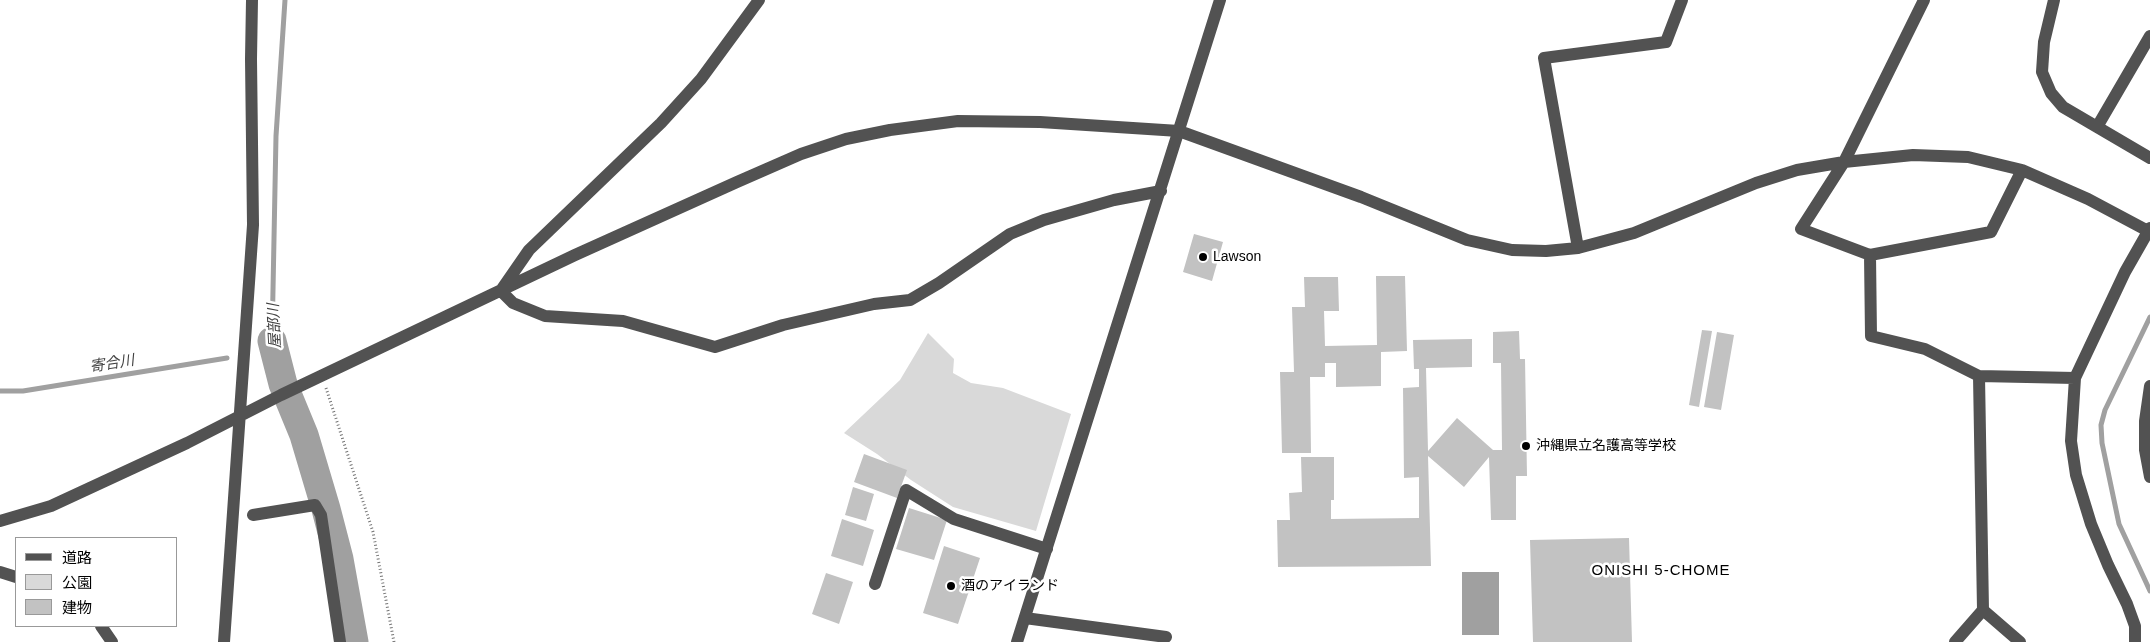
<!DOCTYPE html>
<html>
<head>
<meta charset="utf-8">
<style>
	body { margin:0 }
	#map { position:relative; width:2150px; height:642px; overflow:hidden; background:#fff; font-family:Helvetica,"Noto Sans JP",sans-serif }
	canvas { display:block }
	.legend { position:absolute; left:15px; top:537px; width:162px; height:90px; box-sizing:border-box; background:#fff; border:1px solid #999; margin:0; padding:6px 9px; list-style:none; font-size:15px; color:#000 }
	.legend li { display:flex; align-items:center; gap:10px; height:25px }
	.legend b { width:25px; border:1px solid #999 }
</style>
</head>
<body>
<div id="map">
<canvas width="2150" height="642"></canvas>
<ul class="legend">
<li><b style="height:6px;background:#525252"></b>道路</li>
<li><b style="height:14px;background:#d9d9d9"></b>公園</li>
<li><b style="height:14px;background:#c2c2c2"></b>建物</li>
</ul>
</div>
<script>
const context = document.querySelector('canvas').getContext('2d');
context.lineJoin = 'round';
function fillPath(path, color) { context.fillStyle = color; context.fill(path, 'evenodd'); }
const toPath = rows => new Path2D(rows.map(r => 'M' + r).join(''));
function stroke(path, color, width, dash) { context.strokeStyle = color; context.lineWidth = width; context.lineCap = dash ? 'butt' : 'round'; context.setLineDash(dash || []); context.stroke(path); }
function write(font, color, halo, rows, align = 'center') {
  context.font = font + ' Helvetica,"Noto Sans JP",sans-serif'; context.lineWidth = 5; context.setLineDash([]); context.textBaseline = 'middle'; context.strokeStyle = halo; context.fillStyle = color; for (const [text, x, y, turn = 0] of rows) {
    context.save(); context.translate(x, y); context.rotate((+turn || 0) * Math.PI / 180); context.textAlign = isNaN(turn) ? turn : align; if (halo) context.strokeText(text, 0, 0); context.fillText(text, 0, 0); context.restore();
  }
}
fillPath(toPath([
	[928,333,954,359,953,373,971,383,1003,388,1071,414,1036,531,953,507,911,480,877,454,844,433,900,380]
]), '#d9d9d9');
fillPath(toPath([
	[1462,572,1499,572,1499,635,1462,635]
]), '#a0a0a0');
stroke(toPath([
	[2150,317,2105,410,2101,425,2102,443,2119,524,2150,591],
	[272,341,276,136,285,0],
	[0,391,23,391,227,358]
]), '#a0a0a0', 5);
stroke(toPath([
	[272,341,283,384,304,435,326,509,339,559,354,642]
]), '#a0a0a0', 29);
fillPath(toPath([
	[1194,234,1223,242,1212,281,1183,272],
	[1376,276,1405,276,1407,351,1381,352,1381,386,1336,387,1336,363,1325,363,1325,377,1310,377,1311,453,1282,453,1280,372,1294,372,1292,307,1305,307,1304,277,1338,277,1339,311,1324,311,1325,346,1377,345],
	[1702,330,1712,331,1699,407,1689,405],
	[1519,331,1520,359,1525,359,1527,476,1516,476,1516,520,1491,520,1489,457,1464,487,1428,456,1431,566,1278,567,1277,520,1290,520,1289,493,1302,492,1301,457,1334,457,1334,500,1331,500,1331,519,1419,518,1419,477,1404,478,1403,388,1419,387,1419,369,1414,369,1413,340,1472,339,1472,367,1426,368,1428,451,1457,418,1493,450,1502,450,1501,363,1493,363,1493,332],
	[1717,332,1734,335,1721,410,1704,407],
	[864,454,907,470,897,498,854,482],
	[853,487,874,494,866,521,845,515],
	[909,508,947,520,934,560,896,549],
	[842,519,874,530,863,566,831,556],
	[1629,538,1632,642,1533,642,1530,540],
	[944,546,980,558,958,624,923,613],
	[826,573,853,582,839,624,812,614]
]), '#c2c2c2');
stroke(toPath([
	[326,388,373,532,394,642]
]), '#747474', 3, [1, 2.5]);
stroke(toPath([
	[1924,0,1844,162,1801,229,1870,255,1991,232,2022,170],
	[2054,0,2044,42,2042,72,2051,93,2063,107,2150,158],
	[2097,127,2150,36],
	[1578,248,1544,58,1666,42,1682,0],
	[1870,255,1871,336,1925,349,1979,376,2075,378],
	[502,289,529,250,661,123,701,79,759,0],
	[501,291,513,303,545,316,623,321,715,347,783,325,874,304,910,300,939,283,1010,234,1044,220,1114,200,1161,191],
	[2150,386,2145,421,2145,450,2150,477],
	[253,515,315,505,321,515,340,642],
	[0,521,51,506,187,443,281,395,575,255,737,182,801,154,846,139,890,130,958,121,1040,122,1179,131,1361,197,1467,240,1512,250,1546,251,1578,248,1634,233,1756,183,1797,170,1844,162,1913,155,1968,157,2022,170,2088,199,2150,232],
	[0,572,16,577],
	[875,584,906,490,954,519,1047,549],
	[1983,610,2020,642],
	[1025,618,1166,637],
	[101,626,112,642],
	[224,642,253,225,251,59,252,0],
	[1017,642,1220,0],
	[1955,642,1983,610,1979,376],
	[2135,642,2135,626,2127,604,2108,565,2091,524,2076,475,2071,441,2075,378,2125,272,2150,228]
]), '#525252', 12);
for (const [x, y, r, color] of [
	[1203,257,5,"#000"],
	[1526,446,5,"#000"],
	[951,586,5,"#000"]
]) { const dot = new Path2D(); dot.arc(x, y, r, 0, 2 * Math.PI); context.fillStyle = color; context.fill(dot); stroke(dot, '#fff', 2); }
write('14px', '#000', '#fff', [
	["Lawson",1213,257],
	["沖縄県立名護高等学校",1536,446],
	["酒のアイランド",961,586]
], 'left');
write('italic 15px', '#414141', '#fff', [
	["屋部川",275,326,-93],
	["寄合川",112,364,-9]
]);
context.letterSpacing = '1px';
write('15px', '#000', '#fff', [
	["ONISHI 5-CHOME",1661,571]
]);
context.letterSpacing = '0px';
</script>
</body>
</html>
